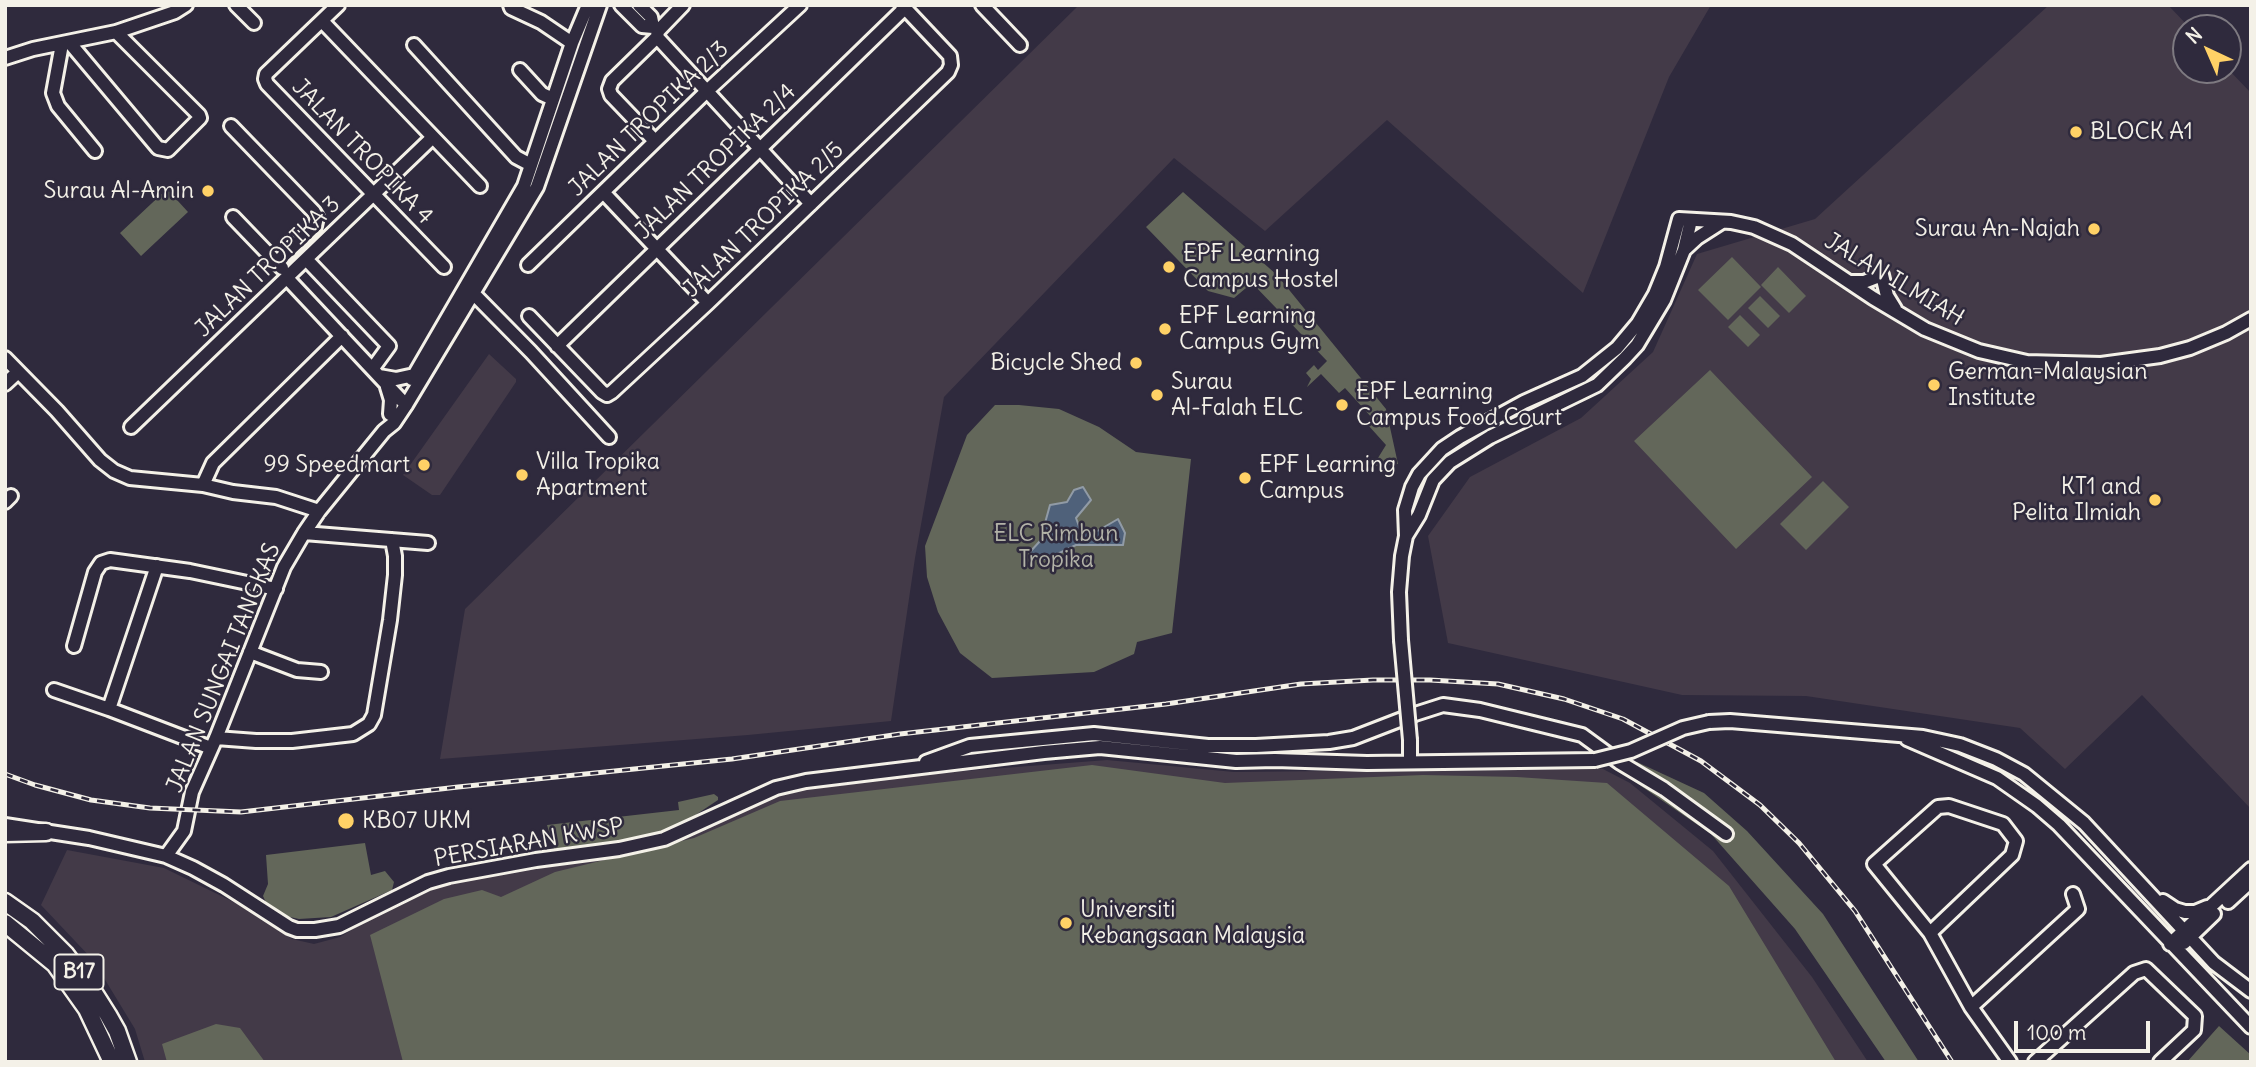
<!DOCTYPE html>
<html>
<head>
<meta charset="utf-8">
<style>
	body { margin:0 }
	#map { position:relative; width:2256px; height:1067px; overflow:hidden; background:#2f2a3d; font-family:Delius,sans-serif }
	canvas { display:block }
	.frame { position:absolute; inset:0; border:7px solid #f4f1e8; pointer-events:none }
	.north { position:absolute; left:2172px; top:14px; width:70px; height:70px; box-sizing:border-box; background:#2f2a3d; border:2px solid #7e7a81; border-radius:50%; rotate:316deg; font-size:19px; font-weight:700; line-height:28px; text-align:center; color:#f4f1e8 }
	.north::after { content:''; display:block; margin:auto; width:24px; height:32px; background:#ffd166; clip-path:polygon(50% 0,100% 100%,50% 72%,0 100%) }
	.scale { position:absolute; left:2014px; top:1021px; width:136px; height:32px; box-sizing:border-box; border:4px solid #f4f1e8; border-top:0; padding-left:9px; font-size:21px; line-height:24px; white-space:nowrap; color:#f4f1e8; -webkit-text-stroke:5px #2f2a3d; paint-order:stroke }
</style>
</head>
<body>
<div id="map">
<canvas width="2256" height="1067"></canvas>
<div class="frame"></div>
<div class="north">N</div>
<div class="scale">100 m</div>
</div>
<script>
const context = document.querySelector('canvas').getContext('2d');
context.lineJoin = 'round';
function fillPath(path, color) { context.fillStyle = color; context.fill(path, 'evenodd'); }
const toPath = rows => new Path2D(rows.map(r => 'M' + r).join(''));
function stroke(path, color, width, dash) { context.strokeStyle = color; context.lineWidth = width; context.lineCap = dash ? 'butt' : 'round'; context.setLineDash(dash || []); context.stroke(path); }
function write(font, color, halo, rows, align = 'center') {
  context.font = font + ' Delius,sans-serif'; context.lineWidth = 5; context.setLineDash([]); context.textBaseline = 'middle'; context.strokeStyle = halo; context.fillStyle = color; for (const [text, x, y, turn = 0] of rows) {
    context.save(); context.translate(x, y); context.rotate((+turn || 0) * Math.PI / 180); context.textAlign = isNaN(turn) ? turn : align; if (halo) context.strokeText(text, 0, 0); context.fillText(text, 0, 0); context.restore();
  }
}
fillPath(toPath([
	[1079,5,1711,5,1669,77,1583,293,1387,120,1265,231,1174,158,944,397,915,558,891,721,748,735,440,759,465,609],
	[2049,5,2168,5,2190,28,2186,28,2186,70,2228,69,2251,93,2251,809,2142,695,2065,769,2020,728,1806,696,1682,695,1448,643,1428,536,1470,477,1581,418,1653,352,1697,254,1815,219],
	[489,354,516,379,516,382,440,495,432,495,403,475],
	[1107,760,1234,772,1525,769,1586,766,1603,769,1630,783,1713,851,1812,977,1868,1062,145,1062,135,1029,93,960,41,905,67,850,164,868,248,909,292,939,314,944,340,937,384,910,422,890,441,883,620,854,663,843,796,789,939,773]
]), '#433a48');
fillPath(toPath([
	[167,189,188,212,141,256,120,233],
	[1183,192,1277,275,1386,409,1398,464,1373,466,1386,445,1368,425,1373,419,1345,388,1339,393,1321,374,1307,387,1311,379,1306,373,1314,365,1318,370,1327,361,1252,283,1234,298,1208,291,1146,227],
	[1732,257,1761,287,1728,320,1698,290],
	[1778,267,1806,296,1789,313,1761,285],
	[1760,296,1780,316,1768,328,1748,308],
	[1740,315,1760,335,1748,347,1728,327],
	[1710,370,1812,477,1736,549,1634,441],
	[995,405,1019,405,1059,409,1099,427,1136,452,1191,459,1172,633,1137,642,1134,654,1094,672,992,678,960,653,938,612,927,577,925,546,967,435],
	[1823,481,1849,507,1806,550,1780,524],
	[1628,761,1637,762,1704,793,1747,831,1823,914,1919,1062,1886,1062,1795,929,1711,834,1622,773,1621,768],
	[1092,765,1225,783,1423,775,1517,777,1607,783,1729,886,1836,1062,403,1062,370,935,444,899,482,890,501,897,555,872,694,838,780,801],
	[714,794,718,797,718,800,667,834,555,852,547,825,679,810,678,802],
	[365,843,371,875,385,871,394,882,392,890,331,917,299,919,281,915,268,907,263,896,268,884,266,855],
	[216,1024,240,1028,265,1062,167,1062,162,1044],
	[2219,1026,2251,1055,2251,1062,2187,1062]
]), '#63675a');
const water = toPath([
	[1083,487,1091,500,1076,518,1080,529,1094,533,1118,519,1125,533,1123,545,1076,545,1047,559,1034,559,1030,552,1040,541,1050,505,1067,502,1074,490,1083,487]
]);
fillPath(water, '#4f617a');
stroke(water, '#919ba6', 2);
const minor = toPath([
	[236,5,254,23],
	[338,5,266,74,265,79,267,84,444,267],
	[510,5,511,8,541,22,572,43],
	[621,5,642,26,653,27],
	[639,5,651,17,653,27,658,31,657,37,811,204],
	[982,5,1020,45],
	[322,21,480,186],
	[658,31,683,5],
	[69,42,158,148,168,150,200,118,199,115,116,32],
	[62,44,53,93,58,106,95,151],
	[414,45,516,157,531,165],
	[5,58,33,49,116,32,175,12,186,5],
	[520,70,542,94,553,99],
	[231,126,314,212,317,217,315,226,277,262],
	[655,141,611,95,609,89,612,81,657,37],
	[603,192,708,303],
	[233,217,282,268],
	[1684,250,1697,238,1722,222],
	[306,259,389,346,373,368],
	[528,265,707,91,800,5],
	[287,278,406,405],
	[1850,282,1864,282,1882,275,1887,296,1895,309],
	[468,288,531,352,609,437],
	[529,316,602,392,607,395,612,392,708,303,948,72,951,65,950,56,902,5],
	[557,346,905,8],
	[5,358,57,411,100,460,114,471,130,478,203,485,233,492,276,497,319,511],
	[379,376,396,379,414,375],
	[412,379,524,186,572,43,588,5],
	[5,384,18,372],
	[387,387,391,400,390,414],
	[131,427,433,137],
	[203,485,213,463,342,336],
	[5,502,11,496],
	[304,533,428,543],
	[1406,536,1419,515,1433,480,1450,462,1490,437,1597,385,1625,358,1637,345,1664,300,1684,250,1691,220],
	[1401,640,1399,592,1402,556,1406,536,1405,510,1412,487,1419,474,1442,449,1460,437,1524,402,1582,376,1617,348,1638,323,1655,294,1666,267,1679,219,1731,222,1754,227,1792,244,1873,298,1925,329,1979,351,2027,362,2101,364,2160,356,2190,348,2226,333,2251,319],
	[74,646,95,572,101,563,110,560,190,571,276,589],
	[250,652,297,670,321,672],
	[54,690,109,709,211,748],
	[109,709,157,566],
	[1709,722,1730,721,1923,737,1960,745,1996,759,2024,774,2084,823,2214,963,2251,991],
	[216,738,256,741,292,741,353,734,369,724,374,715,390,620,395,575,395,556,392,540],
	[1907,739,1997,778,2037,806,2059,825,2251,1027],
	[1410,740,1410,762],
	[926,762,970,746,1094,734,1208,746,1256,746,1329,742,1353,738,1415,714,1443,705,1480,710,1582,735,1619,762,1664,789,1726,834],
	[5,825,89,838,166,856,193,868,224,885,289,927,297,930,315,930,339,926,428,882,449,876,536,860,619,849,664,839,776,788,806,781,1044,752,1100,747,1236,761,1275,760,1367,763,1595,760],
	[166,856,184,831,192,792,216,738,284,567,304,533,319,511,384,431,394,423,406,405,537,187,600,5],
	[2163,901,2175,909,2185,912,2195,912,2207,907],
	[2228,902,2251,881],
	[1930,933,2012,855,2016,841,2003,824,1949,806,1938,807,1874,864,1930,933,1971,1007,2010,1062],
	[2184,943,2214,914],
	[2170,944,2251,869],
	[1971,1007,2078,909,2073,894],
	[2035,1062,2134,973,2146,969,2195,1016,2194,1030,2160,1062]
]);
const major = toPath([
	[5,833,46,832],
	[5,902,32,921,66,955,91,988,108,1015,117,1031,128,1062],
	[5,923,55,964,87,1009,112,1062]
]);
stroke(minor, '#f4f1e8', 18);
stroke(major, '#f4f1e8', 21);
stroke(minor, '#2f2a3d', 12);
stroke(major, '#2f2a3d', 16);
const rail = toPath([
	[5,774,35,785,91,800,150,808,241,812,458,787,732,759,900,734,1166,704,1301,684,1373,680,1430,680,1498,684,1564,699,1623,719,1701,761,1760,805,1799,843,1855,911,1952,1062]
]);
stroke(rail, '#f4f1e8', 5);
stroke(rail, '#2f2a3d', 2.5, [8]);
const minorBridge = toPath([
	[1401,640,1410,740],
	[1595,760,1631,751,1683,728,1709,722]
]);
stroke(minorBridge, '#f4f1e8', 18, []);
stroke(minorBridge, '#2f2a3d', 12);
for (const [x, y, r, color] of [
	[2076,132,7,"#ffd166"],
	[208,191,7,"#ffd166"],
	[2094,229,7,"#ffd166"],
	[1169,267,7,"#ffd166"],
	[1165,329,7,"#ffd166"],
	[1136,363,7,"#ffd166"],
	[1934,385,7,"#ffd166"],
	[1157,395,7,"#ffd166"],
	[1342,405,7,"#ffd166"],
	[424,465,7,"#ffd166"],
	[522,475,7,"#ffd166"],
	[1245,478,7,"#ffd166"],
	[2155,500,7,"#ffd166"],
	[346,821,9,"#ffd166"],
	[1066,923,7,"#ffd166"]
]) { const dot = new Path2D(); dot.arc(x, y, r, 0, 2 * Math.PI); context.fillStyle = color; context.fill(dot); stroke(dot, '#2f2a3d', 2.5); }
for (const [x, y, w] of [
	[79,972,49]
]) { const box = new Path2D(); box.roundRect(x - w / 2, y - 17.5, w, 35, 5); context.fillStyle = '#2f2a3d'; context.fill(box); stroke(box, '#f4f1e8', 2); }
write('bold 21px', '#f4f1e8', null, [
	["B17",79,972]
]);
write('23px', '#f4f1e8', '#2f2a3d', [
	["JALAN TROPIKA 2/3",649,119,-44],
	["JALAN TROPIKA 4",362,152,46],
	["JALAN TROPIKA 2/4",716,162,-44],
	["JALAN TROPIKA 2/5",764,220,-44],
	["JALAN TROPIKA 3",268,267,-44],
	["JALAN ILMIAH",1894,280,31],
	["JALAN SUNGAI TANGKAS",224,668,-68],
	["PERSIARAN KWSP",529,843,-10]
]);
write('23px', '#f4f1e8', '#2f2a3d', [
	["BLOCK A1",2090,132],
	["Surau Al-Amin",194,191,"right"],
	["Surau An-Najah",2080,229,"right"],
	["EPF Learning",1183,254],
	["Campus Hostel",1183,280],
	["EPF Learning",1179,316],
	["Campus Gym",1179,342],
	["Bicycle Shed",1122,363,"right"],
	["German-Malaysian",1948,372],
	["Institute",1948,398],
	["Surau",1171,382],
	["Al-Falah ELC",1171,408],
	["EPF Learning",1356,392],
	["Campus Food Court",1356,418],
	["Villa Tropika",536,462],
	["Apartment",536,488],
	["99 Speedmart",410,465,"right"],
	["EPF Learning",1259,465],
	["Campus",1259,491],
	["KT1 and",2141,487,"right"],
	["Pelita Ilmiah",2141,513,"right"],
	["KB07 UKM",362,821],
	["Universiti",1080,910],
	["Kebangsaan Malaysia",1080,936]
], 'left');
write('23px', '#b3b3a8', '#2f2a3d', [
	["ELC Rimbun",1056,534],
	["Tropika",1056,560]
]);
</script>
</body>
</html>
